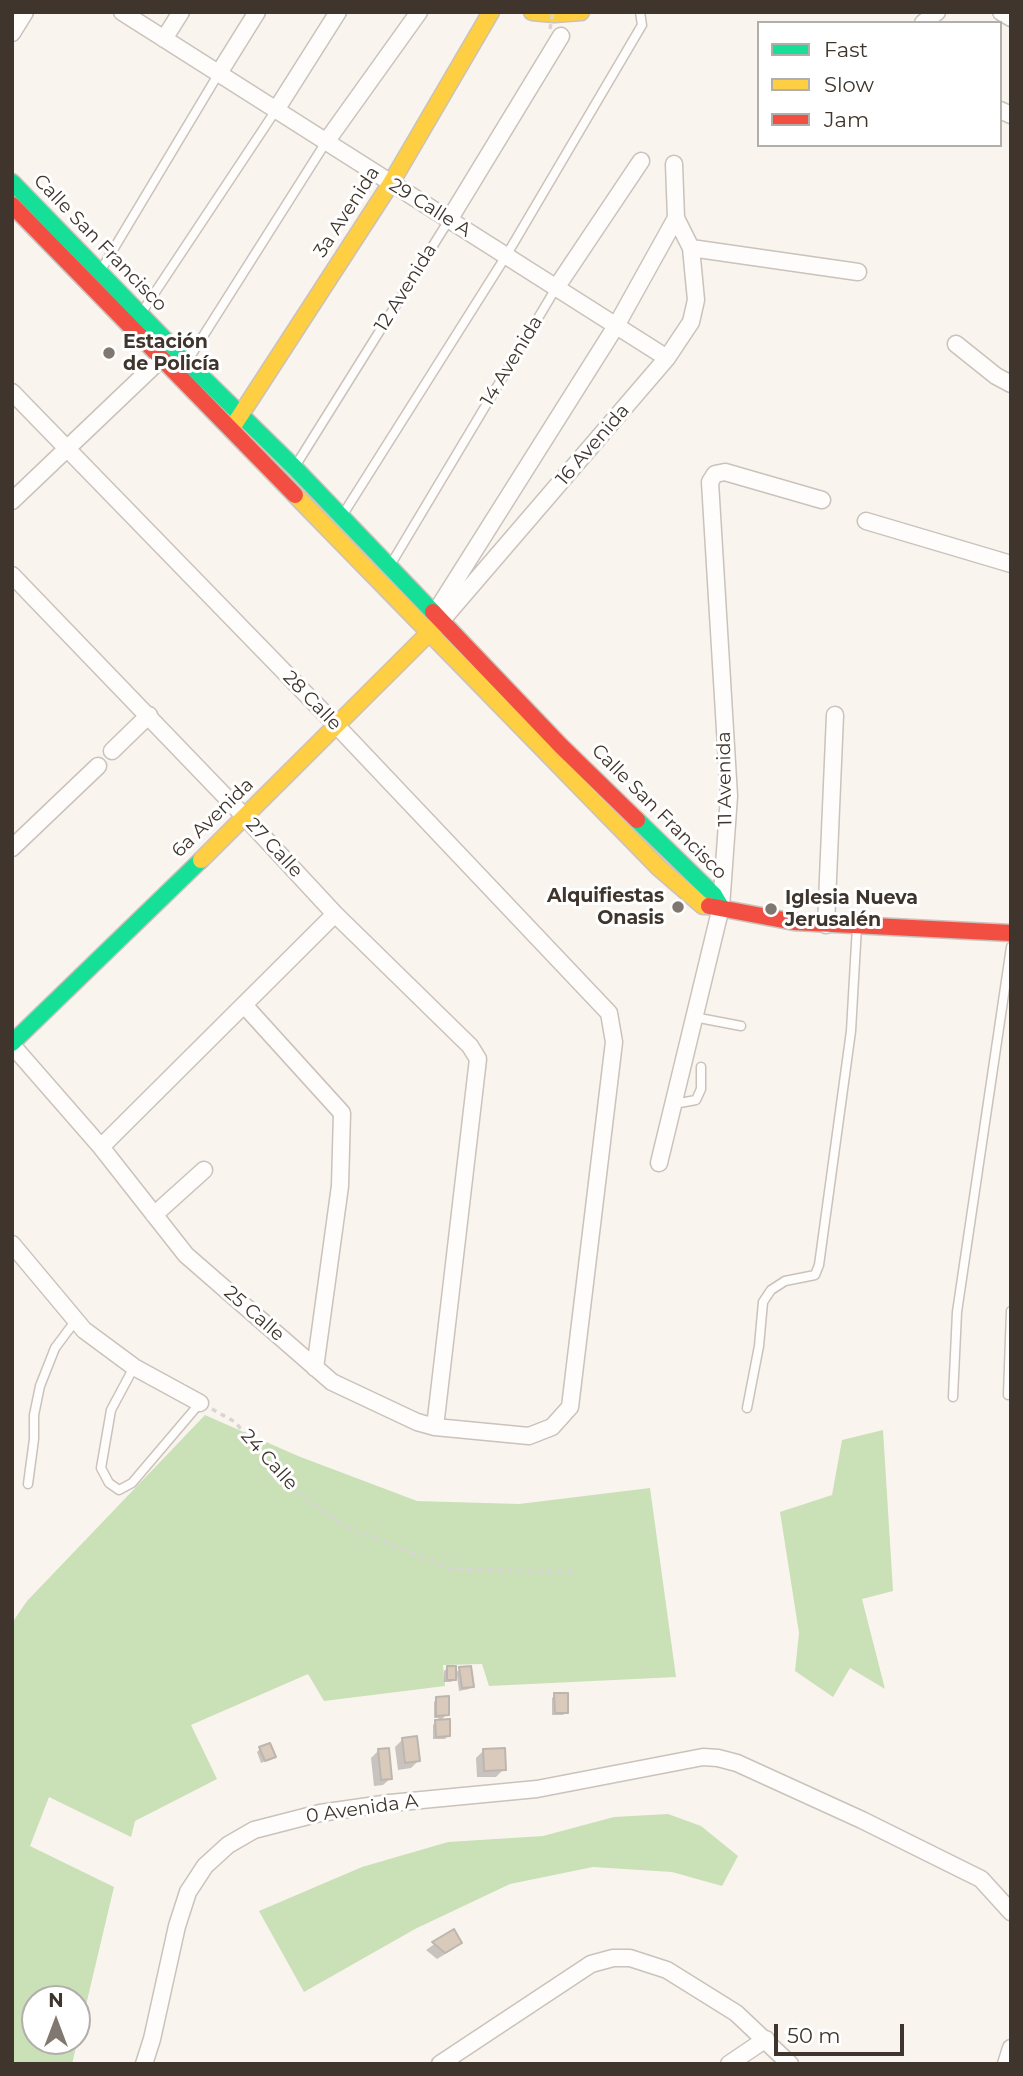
<!DOCTYPE html>
<html>
<head>
<meta charset="utf-8">
<style>
	body { margin:0 }
	#map { position:relative; width:1023px; height:2076px; overflow:hidden; background:#faf4ee; font-family:Montserrat,sans-serif }
	canvas { display:block }
	.frame { position:absolute; inset:0; border:14px solid #3f352c; pointer-events:none }
	.legend { position:absolute; left:757px; top:21px; width:245px; height:126px; box-sizing:border-box; background:#fff; border:2px solid #b2aeab; margin:0; padding:9px 12px; list-style:none; font-size:21px; color:#3f352c }
	.legend li { display:flex; align-items:center; gap:14px; height:35px }
	.legend b { width:35px; border:2px solid #b2aeab }
	.north { position:absolute; left:21px; top:1985px; width:70px; height:70px; box-sizing:border-box; background:#fff; border:2px solid #b2aeab; border-radius:50%; rotate:0deg; font-size:19px; font-weight:700; line-height:28px; text-align:center; color:#3f352c }
	.north::after { content:''; display:block; margin:auto; width:24px; height:32px; background:#807870; clip-path:polygon(50% 0,100% 100%,50% 72%,0 100%) }
	.scale { position:absolute; left:774px; top:2024px; width:130px; height:32px; box-sizing:border-box; border:4px solid #3f352c; border-top:0; padding-left:9px; font-size:21px; line-height:24px; white-space:nowrap; color:#3f352c; -webkit-text-stroke:5px #fff; paint-order:stroke }
</style>
</head>
<body>
<div id="map">
<canvas width="1023" height="2076"></canvas>
<div class="frame"></div>
<ul class="legend">
<li><b style="height:9px;background:#16e098"></b>Fast</li>
<li><b style="height:9px;background:#ffcf43"></b>Slow</li>
<li><b style="height:9px;background:#f24e42"></b>Jam</li>
</ul>
<div class="north">N</div>
<div class="scale">50 m</div>
</div>
<script>
const context = document.querySelector('canvas').getContext('2d');
context.lineJoin = 'round';
function fillPath(path, color) { context.fillStyle = color; context.fill(path, 'evenodd'); }
const toPath = rows => new Path2D(rows.map(r => 'M' + r).join(''));
function stroke(path, color, width, dash) { context.strokeStyle = color; context.lineWidth = width; context.lineCap = dash ? 'butt' : 'round'; context.setLineDash(dash || []); context.stroke(path); }
function write(font, color, halo, rows, align = 'center') {
  context.font = font + ' Montserrat,sans-serif'; context.lineWidth = 6; context.setLineDash([]); context.textBaseline = 'middle'; context.strokeStyle = halo; context.fillStyle = color; for (const [text, x, y, turn = 0] of rows) {
    context.save(); context.translate(x, y); context.rotate((+turn || 0) * Math.PI / 180); context.textAlign = isNaN(turn) ? turn : align; if (halo) context.strokeText(text, 0, 0); context.fillText(text, 0, 0); context.restore();
  }
}
fillPath(toPath([
	[205,1415,298,1456,417,1501,519,1504,650,1488,676,1677,489,1686,482,1664,443,1665,445,1686,324,1701,308,1674,191,1725,217,1779,135,1821,131,1837,49,1797,30,1846,114,1887,72,2064,12,2064,12,1623,27,1601],
	[35,1999,77,1999,77,2041,35,2041],
	[883,1430,893,1591,862,1599,885,1689,850,1668,833,1697,795,1671,799,1633,780,1512,832,1495,842,1440],
	[668,1814,701,1826,738,1856,722,1886,672,1872,593,1867,510,1884,415,1929,304,1992,259,1911,362,1867,448,1842,543,1836,614,1817]
]), '#cae0b7');
fillPath(toPath([
	[448,1668,454,1674,460,1669,472,1686,469,1689,459,1691,457,1676,451,1682,444,1682,444,1671],
	[555,1695,566,1712,563,1715,552,1715,552,1698],
	[437,1698,447,1714,440,1721,448,1736,445,1739,433,1739,433,1725,439,1718,434,1718,434,1702],
	[402,1740,418,1761,411,1768,398,1770,395,1747],
	[260,1749,274,1757,261,1763,257,1752],
	[378,1751,391,1778,383,1785,374,1786,371,1758],
	[483,1751,504,1769,496,1777,477,1777,476,1758],
	[453,1931,460,1942,452,1950,437,1959,426,1950]
]), '#0003');
const building = toPath([
	[447,1666,456,1666,456,1680,447,1680,447,1666],
	[471,1666,474,1687,462,1688,459,1667,471,1666],
	[554,1693,568,1693,568,1713,555,1713,554,1693],
	[449,1696,449,1715,436,1716,436,1697,449,1696],
	[450,1719,450,1736,436,1737,435,1720,450,1719],
	[417,1736,420,1761,405,1763,402,1738,417,1736],
	[270,1743,276,1757,265,1761,259,1747,270,1743],
	[389,1748,392,1779,381,1780,378,1749,389,1748],
	[505,1748,506,1770,484,1771,483,1749,505,1748],
	[454,1929,462,1943,445,1953,432,1942,454,1929]
]);
fillPath(building, '#d9cabc');
stroke(building, '#bdb6af', 2);
const lane = toPath([
	[101,270,219,73],
	[142,312,276,110],
	[188,360,326,142],
	[296,465,449,220],
	[342,516,506,256,642,25,640,12],
	[391,564,556,288],
	[694,1017,741,1026],
	[674,1104,696,1100,701,1089,701,1067],
	[134,1367,111,1410,101,1468,109,1483,119,1490,132,1483,200,1403],
	[1008,1395,1011,1311],
	[953,1397,957,1312,1011,947],
	[747,1408,759,1346,763,1302,771,1290,785,1281,815,1275,819,1265,851,1031,857,926],
	[28,1484,34,1439,34,1415,40,1386,55,1348,76,1320]
]);
const street = toPath([
	[122,12,667,358],
	[1001,12,1011,18],
	[923,23,937,12],
	[12,33,25,12],
	[164,39,181,12],
	[219,73,257,12],
	[276,110,338,12],
	[1000,110,1011,115],
	[326,142,419,12],
	[449,220,561,36],
	[691,248,858,272],
	[556,288,641,161],
	[956,344,996,376,1011,384],
	[12,392,336,725,609,1013,614,1042,570,1407,552,1427,529,1436,435,1427,417,1422,332,1382,186,1255,101,1147,12,1045],
	[12,501,161,359],
	[866,521,1011,564],
	[12,575,245,817,335,914,470,1046,478,1059,435,1427],
	[435,613,616,326,676,218],
	[442,620,667,358,691,322,696,300,691,248,676,218,674,164],
	[112,751,149,715],
	[12,848,98,766],
	[826,925,835,715],
	[245,1006,342,1113,340,1186,315,1368],
	[101,1147,335,914],
	[659,1163,721,907,729,796,710,482,715,474,725,472,822,500],
	[154,1215,204,1170],
	[12,1244,84,1330,134,1367,200,1403],
	[144,2064,152,2039,177,1926,188,1892,205,1866,228,1845,254,1830,320,1813,390,1803,537,1789,703,1757,718,1758,737,1763,862,1820,981,1879,1011,1912],
	[440,2064,591,1964,613,1958,630,1958,667,1970,736,2013,790,2064],
	[729,2064,766,2039],
	[1006,2064,1011,2048]
]);
const fast = toPath([
	[12,182,187,362,295,468,433,612],
	[637,820,714,895,721,907],
	[12,1043,201,860]
]);
const slow = toPath([
	[532,12,554,14,581,12],
	[232,428,391,183,491,12],
	[295,495,659,868,703,906,709,906],
	[201,860,437,625]
]);
const jam = toPath([
	[12,205,295,495],
	[433,612,561,746,637,820],
	[709,906,794,922,1011,933]
]);
stroke(lane, '#cac2bb', 11);
stroke(street, '#cac2bb', 19);
stroke(fast, '#cac2bb', 19);
stroke(slow, '#cac2bb', 19);
stroke(jam, '#cac2bb', 19);
stroke(toPath([
	[212,1409,235,1422,291,1488,342,1525,451,1569,575,1572]
]), '#d8d6d4', 3.5, [5, 5]);
stroke(lane, '#fefdfc', 8);
stroke(street, '#fefdfc', 16);
stroke(fast, '#16e098', 16);
stroke(slow, '#ffcf43', 16);
stroke(jam, '#f24e42', 16);
stroke(toPath([
	[550,29,553,12]
]), '#d8d6d4', 3.5, [5, 5]);
for (const [x, y, r, color] of [
	[109,353,7,"#807870"],
	[678,907,7,"#807870"],
	[771,909,7,"#807870"]
]) { const dot = new Path2D(); dot.arc(x, y, r, 0, 2 * Math.PI); context.fillStyle = color; context.fill(dot); stroke(dot, '#fff', 2.5); }
write('19px', '#3f352c', '#fff', [
	["29 Calle A",430,208,32],
	["3a Avenida",347,212,-57],
	["Calle San Francisco",100,243,46],
	["12 Avenida",406,288,-58],
	["14 Avenida",512,361,-59],
	["16 Avenida",593,445,-49],
	["28 Calle",312,701,46],
	["11 Avenida",725,779,-91],
	["Calle San Francisco",659,812,45],
	["6a Avenida",213,818,-44],
	["27 Calle",274,848,47],
	["25 Calle",254,1314,41],
	["24 Calle",269,1460,48],
	["0 Avenida A",362,1809,-8]
]);
write('bold 19px', '#3f352c', '#fff', [
	["Estación",123,342],
	["de Policía",123,364],
	["Alquifiestas",664,896,"right"],
	["Onasis",664,918,"right"],
	["Iglesia Nueva",785,898],
	["Jerusalén",785,920]
], 'left');
</script>
</body>
</html>
